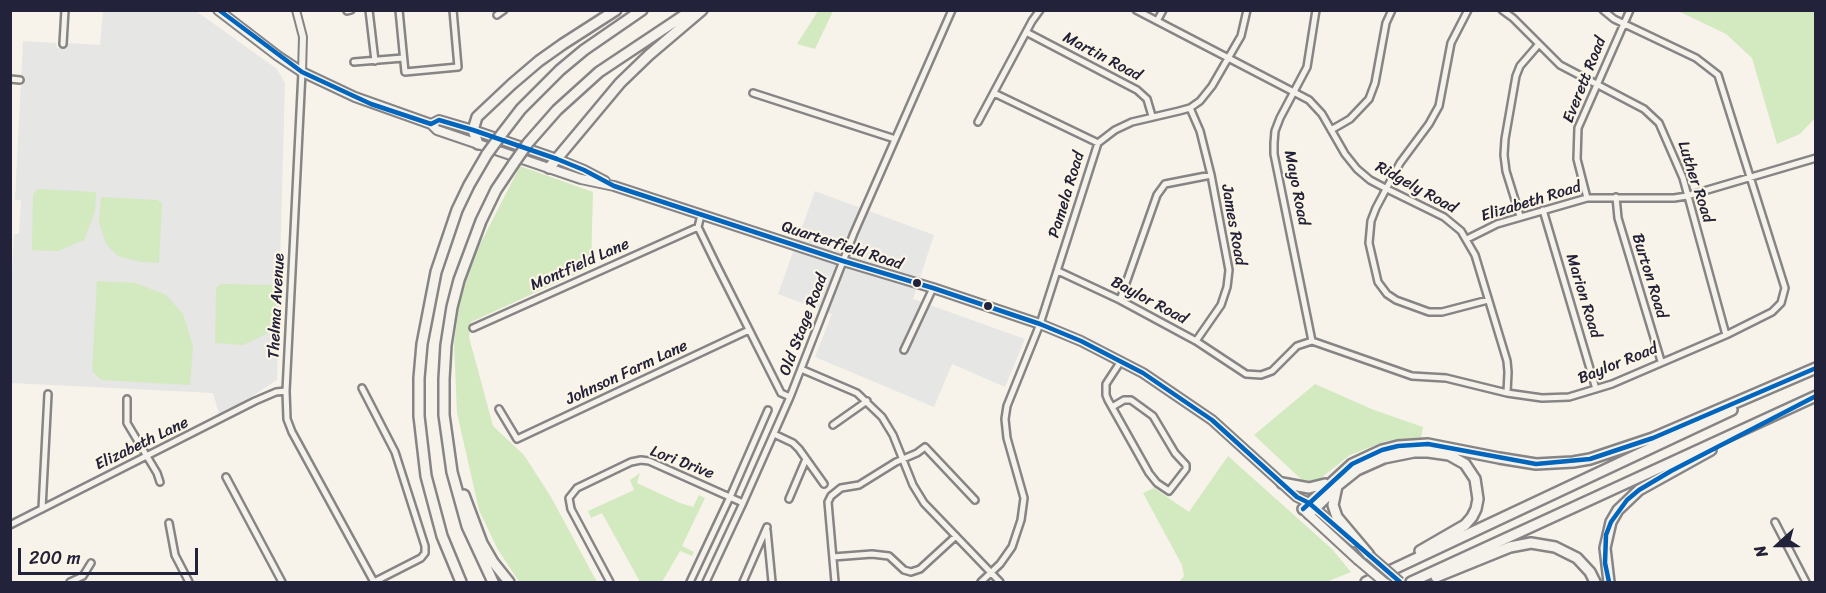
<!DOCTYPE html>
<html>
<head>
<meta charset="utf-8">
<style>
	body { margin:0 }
	#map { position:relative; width:1826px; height:593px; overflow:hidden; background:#f7f3ea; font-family:Sriracha,sans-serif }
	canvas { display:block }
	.frame { position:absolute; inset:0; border:12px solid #22223b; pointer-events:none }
	.north { position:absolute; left:1748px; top:515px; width:60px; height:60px; -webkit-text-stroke:4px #fcf5e5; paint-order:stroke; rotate:249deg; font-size:16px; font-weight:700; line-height:24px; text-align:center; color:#22223b }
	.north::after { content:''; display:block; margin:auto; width:21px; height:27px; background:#22223b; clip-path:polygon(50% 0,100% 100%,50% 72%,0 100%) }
	.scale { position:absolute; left:18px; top:548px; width:180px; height:27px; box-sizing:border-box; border:3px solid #22223b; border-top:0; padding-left:8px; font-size:18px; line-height:21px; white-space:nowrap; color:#22223b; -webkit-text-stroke:4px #fcf5e5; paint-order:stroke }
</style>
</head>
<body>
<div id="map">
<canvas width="1826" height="593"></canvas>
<div class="frame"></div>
<div class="north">N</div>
<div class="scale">200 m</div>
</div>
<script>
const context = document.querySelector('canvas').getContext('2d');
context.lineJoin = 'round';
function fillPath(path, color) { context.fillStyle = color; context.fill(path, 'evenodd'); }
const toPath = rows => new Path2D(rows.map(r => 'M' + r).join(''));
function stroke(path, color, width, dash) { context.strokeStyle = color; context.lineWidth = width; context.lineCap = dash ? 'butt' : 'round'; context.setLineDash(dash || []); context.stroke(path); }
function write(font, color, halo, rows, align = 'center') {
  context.font = font + ' Sriracha,sans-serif'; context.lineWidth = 4.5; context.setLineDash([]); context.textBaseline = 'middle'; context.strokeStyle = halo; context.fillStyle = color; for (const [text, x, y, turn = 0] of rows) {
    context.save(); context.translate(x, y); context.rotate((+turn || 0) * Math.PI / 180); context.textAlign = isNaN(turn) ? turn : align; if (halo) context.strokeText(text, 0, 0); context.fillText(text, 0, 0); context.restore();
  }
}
fillPath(toPath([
	[103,11,196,11,277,69,285,83,277,380,220,417,213,393,11,383,10,308,14,234,19,234,21,200,15,200,23,41,56,43,57,48,67,48,68,43,100,45],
	[815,191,934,235,913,299,1025,339,1005,387,952,364,934,407,815,357,832,314,778,294]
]), '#e6e6e4');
fillPath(toPath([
	[818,11,833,11,815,49,797,44],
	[1678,11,1815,11,1815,118,1800,134,1777,144,1752,58,1726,34],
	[520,166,593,192,591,267,471,322,469,337,493,426,524,455,551,497,597,582,519,582,497,548,479,510,457,413,454,343,460,299,474,256],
	[38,189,96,192,95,212,84,240,58,251,32,250,33,194],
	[101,197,158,200,162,204,159,263,141,262,118,256,106,244,99,222],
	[97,281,136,283,166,295,183,314,193,346,190,385,101,380,92,371],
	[221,284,278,285,276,314,268,333,243,345,215,343,216,288],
	[1315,384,1374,410,1423,427,1421,438,1386,441,1350,455,1316,482,1302,480,1254,435],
	[1228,456,1332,549,1351,572,1326,582,1179,582,1184,576,1182,565,1143,493,1154,488,1189,512],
	[640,473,637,483,680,503,693,507,699,495,705,498,682,546,694,552,692,556,680,551,662,582,640,582,602,513,591,518,588,511,634,490,630,480]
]), '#d3e9c0');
const minor = toPath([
	[369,10,375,61],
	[399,10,405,72,458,67,453,10],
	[1136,10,1309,100,1322,114,1345,154,1357,169,1370,180,1387,189,1444,217,1461,231,1475,255,1507,361,1508,372,1507,393],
	[1468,10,1451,43,1439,106,1429,124,1400,163,1376,208,1371,221,1369,243,1378,282,1387,294,1396,300,1429,312,1442,312,1488,300],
	[1502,10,1513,18,1560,65,1644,109,1659,123,1683,178,1726,335],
	[347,11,351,10],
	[497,15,504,10],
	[1157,21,1163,10],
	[1026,32,1137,90,1147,99,1152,116],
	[63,44,65,10],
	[354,62,403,58],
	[302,72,286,391,287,419,292,432,374,582],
	[10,79,20,80],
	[753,93,895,139],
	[994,93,1098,143],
	[1190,108,1200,131,1211,175,1229,270,1227,287,1221,305,1196,341],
	[978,122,1032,21,1040,10],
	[1331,130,1350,119,1369,99,1375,83,1386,23,1392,10],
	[1616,197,1618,218,1661,361],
	[1587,198,1577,159,1578,128,1630,10],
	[1543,210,1596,389],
	[701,215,698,227,717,266,781,393,790,397],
	[1520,216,1506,171,1504,155,1505,139,1516,76,1520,66,1539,44],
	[1467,239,1497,224,1587,198,1674,198,1687,196,1816,158],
	[1058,271,1120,300,1196,341,1246,374,1261,375,1272,371,1297,346,1312,341,1412,376,1446,378,1507,393,1542,398,1569,397,1612,384,1726,335,1772,312,1781,303,1785,288,1718,75,1696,58,1614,19,1603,10],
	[1120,300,1157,195,1165,184,1211,175],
	[473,328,698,227],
	[1312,341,1274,154,1274,143,1275,131,1280,118,1307,67,1316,10],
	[904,350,933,288],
	[801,369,857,393,882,417,893,435,913,485,924,503,1000,582],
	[362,388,395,452,425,546,425,553,421,558,374,582],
	[127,399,127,423,157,473,160,482],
	[1112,407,1124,400,1131,400,1153,416,1175,453,1186,465,1186,469,1169,491,1157,483,1149,473,1108,400,1106,395,1106,384,1121,361],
	[499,409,517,439,749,330],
	[833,425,867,401],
	[774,434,793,443,799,449,824,484],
	[226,477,282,582],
	[789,499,806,459],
	[42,509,48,394],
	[1775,522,1806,582],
	[169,523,175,555,189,582],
	[10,525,255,401,276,392,286,391],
	[767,530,772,582],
	[833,557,872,554,889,556,904,570,911,572,920,569,956,536],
	[70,582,83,576,91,563],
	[610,582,571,509,569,498,577,488,631,462,641,460,649,461,743,503],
	[690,582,730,497,768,410],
	[706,582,743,503,790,397,854,233,952,10],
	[743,582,767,527],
	[835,582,828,502,831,496,841,488,859,485,896,462,917,453,925,447,975,500],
	[981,582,1000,564,1012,547,1021,520,1024,498,1007,438,1005,419,1007,406,1040,324,1098,143,1115,130,1132,122,1179,111,1190,108,1200,101,1212,86,1241,36,1247,10]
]);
const tertiary = toPath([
	[296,10,303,37,302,72]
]);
const secondary = toPath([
	[218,10,278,56,302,72,355,97,431,124,437,130,581,179,614,186,843,261,933,288,1040,324,1081,341,1143,373,1212,420,1297,497,1309,503,1354,542],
	[431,124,439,120,473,130,557,159,584,170,605,181],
	[1305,511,1358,560]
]);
const motorway = toPath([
	[501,135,521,109,560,70,584,50,642,10],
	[528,143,557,110,599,72,692,10],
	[478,144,473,130,477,117,512,84,539,61,563,44,616,10],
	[549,168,620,83,649,55,702,10],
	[1282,483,1309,488,1325,484],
	[464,495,482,543,493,562,509,582],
	[1303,509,1352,464,1382,450,1398,446,1428,444,1499,458,1536,464,1573,462,1590,459,1653,438,1816,368],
	[1309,514,1335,489],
	[1369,555,1337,517,1333,505,1337,486,1357,470,1384,458,1414,452,1428,452,1449,455,1465,464,1475,479,1478,499,1476,509,1472,517,1465,525,1420,551],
	[1436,577,1510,547,1531,543,1555,547,1577,558,1590,572,1595,582],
	[461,582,442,536,426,476,419,416,419,378,422,344,436,272,457,210,469,185,487,154],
	[493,582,467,526,452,472,444,415,444,379,446,345,452,307,459,280,481,221,496,190,514,163],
	[1366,582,1732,410],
	[1411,582,1816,396],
	[1609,582,1605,548,1611,522,1618,510,1639,490,1711,450]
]);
stroke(minor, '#868485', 10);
stroke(tertiary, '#868485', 10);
stroke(secondary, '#868485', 12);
stroke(motorway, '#868485', 14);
stroke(minor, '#f5f2ec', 5);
stroke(tertiary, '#f5f2ec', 6);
stroke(secondary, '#f5f2ec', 8);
stroke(motorway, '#f5f2ec', 9);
const secondaryBridge = toPath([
	[1369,555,1400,582],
	[1358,560,1384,582]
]);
const motorwayBridge = toPath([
	[487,154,501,135],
	[514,163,528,143]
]);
stroke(secondaryBridge, '#868485', 12, []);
stroke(motorwayBridge, '#868485', 14, []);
stroke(secondaryBridge, '#f5f2ec', 8);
stroke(motorwayBridge, '#f5f2ec', 9);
stroke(toPath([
	[219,10,302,72,371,104,431,124,439,120,473,130,557,159,584,170,614,186,843,261,933,288,1040,324,1081,341,1143,373,1212,420,1297,497,1309,503,1400,582],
	[1303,509,1352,464,1382,450,1398,446,1428,444,1536,464,1590,459,1653,438,1816,368],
	[1609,582,1605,563,1606,535,1611,522,1627,500,1639,490,1671,471,1816,396]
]), '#0065bd', 4.5);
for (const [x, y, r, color] of [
	[917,283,5,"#22223b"],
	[988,306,5,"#22223b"]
]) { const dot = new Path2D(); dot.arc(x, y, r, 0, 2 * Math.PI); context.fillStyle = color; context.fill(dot); stroke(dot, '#fcf5e5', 2); }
write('16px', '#22223b', '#fcf5e5', [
	["Martin Road",1102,57,28],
	["Everett Road",1585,80,-68],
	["Luther Road",1695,182,72],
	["Mayo Road",1296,188,79],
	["Ridgely Road",1416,188,29],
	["Pamela Road",1067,195,-73],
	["Elizabeth Road",1531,202,-17],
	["James Road",1233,225,80],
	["Quarterfield Road",842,246,18],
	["Montfield Lane",580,265,-24],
	["Burton Road",1649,276,73],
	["Marion Road",1583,296,73],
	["Baylor Road",1149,301,28],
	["Thelma Avenue",277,306,-87],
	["Old Stage Road",804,325,-69],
	["Baylor Road",1618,364,-22],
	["Johnson Farm Lane",627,373,-25],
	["Elizabeth Lane",142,444,-26],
	["Lori Drive",682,463,21]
]);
</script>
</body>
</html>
